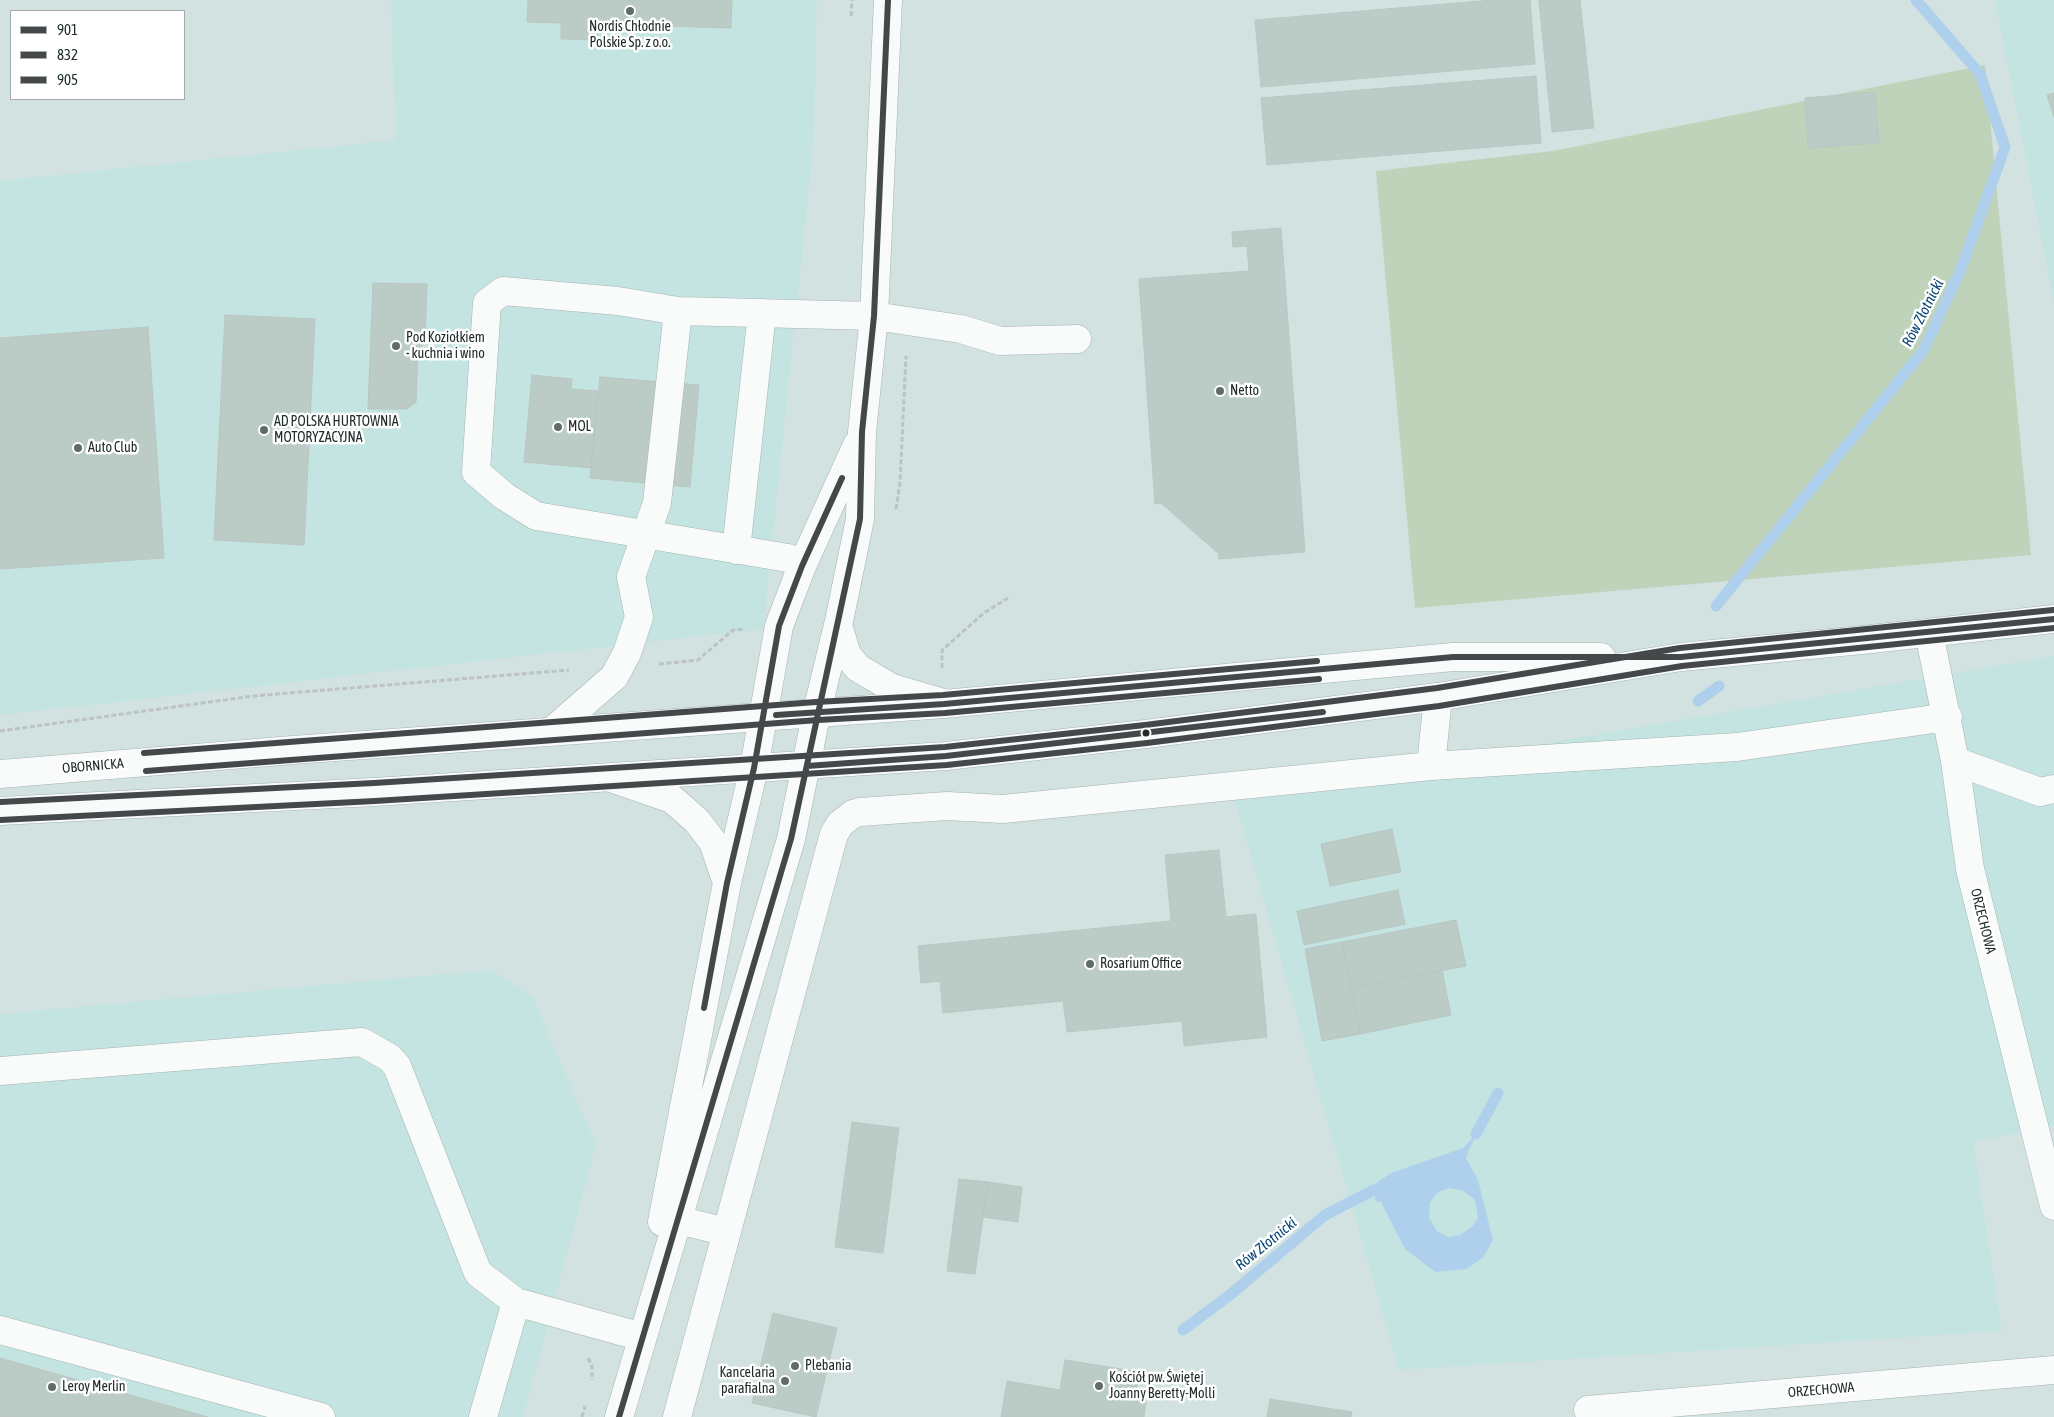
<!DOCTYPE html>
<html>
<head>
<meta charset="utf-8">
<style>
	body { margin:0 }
	#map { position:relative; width:2054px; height:1417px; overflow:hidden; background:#d1e2e1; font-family:"Asap Condensed",sans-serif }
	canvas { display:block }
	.legend { position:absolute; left:10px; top:10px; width:175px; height:90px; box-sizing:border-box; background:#fff; border:1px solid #a6abaa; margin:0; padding:6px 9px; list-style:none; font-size:15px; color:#202d2b }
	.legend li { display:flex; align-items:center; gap:10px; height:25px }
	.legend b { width:25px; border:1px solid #a6abaa }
</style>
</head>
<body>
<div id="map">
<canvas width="2054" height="1417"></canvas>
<ul class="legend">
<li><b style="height:6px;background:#45484a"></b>901</li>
<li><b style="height:6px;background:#45484a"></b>832</li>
<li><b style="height:6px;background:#45484a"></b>905</li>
</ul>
</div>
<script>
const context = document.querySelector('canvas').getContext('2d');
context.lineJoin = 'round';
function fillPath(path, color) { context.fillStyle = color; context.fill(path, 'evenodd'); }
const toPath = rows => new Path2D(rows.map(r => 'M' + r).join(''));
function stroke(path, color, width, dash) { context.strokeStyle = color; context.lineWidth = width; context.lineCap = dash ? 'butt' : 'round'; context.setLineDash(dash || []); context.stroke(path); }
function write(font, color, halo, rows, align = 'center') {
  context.font = font + ' "Asap Condensed",sans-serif'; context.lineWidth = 5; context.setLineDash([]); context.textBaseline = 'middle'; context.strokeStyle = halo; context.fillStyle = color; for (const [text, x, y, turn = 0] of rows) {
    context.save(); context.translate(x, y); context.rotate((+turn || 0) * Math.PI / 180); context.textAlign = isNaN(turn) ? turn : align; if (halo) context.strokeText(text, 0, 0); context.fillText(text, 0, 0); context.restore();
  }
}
fillPath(toPath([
	[391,0,817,0,813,149,763,629,0,715,0,181,396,140],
	[1995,0,2054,0,2054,303],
	[2054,656,2054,1126,1973,1142,2002,1331,1399,1370,1234,797],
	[491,970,532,996,596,1145,523,1417,0,1417,0,1014]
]), '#c4e4e1');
fillPath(toPath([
	[1985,65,2031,555,1415,608,1376,171,1553,151]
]), '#bfd3ba');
fillPath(toPath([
	[1476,1134,1466,1158,1478,1180,1493,1240,1483,1258,1466,1269,1435,1272,1405,1249,1381,1202,1375,1201,1375,1184,1391,1173,1463,1148],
	[1449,1188,1462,1190,1475,1200,1478,1218,1472,1227,1460,1235,1448,1237,1437,1231,1429,1218,1430,1203,1437,1193]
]), '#afd0ec');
stroke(toPath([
	[1716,606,1923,351,1961,269,2005,147,1980,74,1916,0],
	[1698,701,1719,686],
	[1476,1134,1498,1093],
	[1183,1330,1231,1294,1325,1215,1374,1190]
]), '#afd0ec', 11);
const building = toPath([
	[528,0,732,0,731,28,598,24,597,40,561,39,561,23,527,22,528,0],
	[1493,0,1530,0,1535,64,1261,87,1255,20,1493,0],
	[1539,0,1580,0,1594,128,1552,132,1539,0],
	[1536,76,1541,143,1267,165,1261,98,1536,76],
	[1875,92,1879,143,1808,148,1805,98,1875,92],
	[2054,93,2054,117,2047,95,2054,93],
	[1281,228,1305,552,1219,559,1219,554,1161,503,1155,504,1139,279,1249,271,1247,246,1233,247,1232,232,1281,228],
	[373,283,427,284,425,343,418,349,416,402,407,409,368,409,373,283],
	[225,315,315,319,304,545,214,540,225,315],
	[148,327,164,558,0,569,0,338,148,327],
	[532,375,572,379,571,389,598,391,591,468,524,462,532,375],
	[600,377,699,385,690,487,590,478,600,377],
	[1392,829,1401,872,1330,886,1321,844,1392,829],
	[1219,850,1226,917,1256,914,1267,1037,1184,1046,1182,1021,1067,1032,1063,1001,943,1013,940,981,921,983,918,946,1171,921,1165,855,1219,850],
	[1398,890,1405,924,1304,945,1297,911,1398,890],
	[1456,920,1466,966,1352,988,1342,942,1456,920],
	[1342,942,1360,1034,1322,1041,1305,949,1342,942],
	[1442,970,1451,1015,1360,1034,1352,988,1442,970],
	[852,1122,899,1128,883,1253,835,1247,852,1122],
	[959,1179,988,1182,975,1274,947,1271,959,1179],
	[988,1182,1022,1187,1018,1222,983,1217,988,1182],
	[773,1313,837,1328,816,1417,752,1403,773,1313],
	[0,1358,208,1417,0,1417,0,1358],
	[1065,1360,1140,1372,1135,1399,1146,1401,1144,1417,1001,1417,1007,1381,1060,1390,1065,1360],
	[1270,1399,1352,1412,1351,1417,1267,1417,1270,1399]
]);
fillPath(building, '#bbccc7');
stroke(building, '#bac6c3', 1);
const minor = toPath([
	[678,311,618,301,503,291,487,303,476,472,504,496,536,516,788,558,802,566],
	[736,550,762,313],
	[838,625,847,655,858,668,892,688,943,703],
	[1929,633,1955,761,1970,869,2054,1206],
	[552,731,614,677,627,653,639,617,631,577,657,503,678,311,874,316,961,329,1000,341,1077,339],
	[1955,761,2040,792,2054,789],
	[1431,766,1438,697],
	[611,778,672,799,697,821,713,842,727,883],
	[0,1071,362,1042,390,1058,397,1066,478,1273,516,1302,642,1337],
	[678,1220,727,1232],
	[662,1222,727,883,754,768,779,626,802,566,857,445],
	[0,1330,321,1417],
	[1588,1410,2054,1370],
	[483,1417,516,1302],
	[619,1417,791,839,817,711,839,621,860,519,862,432,874,316,888,0],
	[677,1417,834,834,840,824,853,814,860,812,947,806,1003,809,1431,766,1737,747,1948,717]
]);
const major = toPath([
	[0,774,293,750,944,704,1453,657,1601,657],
	[0,811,374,792,946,756,1146,734,1438,697,1681,657,1862,640,2054,619]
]);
stroke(minor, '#a6b3b2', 29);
stroke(major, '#a6b3b2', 29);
stroke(toPath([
	[851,16,852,0],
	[896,509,900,483,906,356],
	[659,664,698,660,733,630,744,629],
	[942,668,942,650,984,613,1008,598],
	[0,731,253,696,569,670],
	[588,1358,592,1366,592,1380],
	[582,1417,585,1406]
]), '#bdc2c2', 3, [5, 2.5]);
stroke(minor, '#f8fbfa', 28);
stroke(major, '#f8fbfa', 28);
stroke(toPath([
	[776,715,944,704,1453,657,1681,657,2054,619],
	[807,766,946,756,1323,712],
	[704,1008,727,883,754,768,779,626,802,566,842,478],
	[619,1417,791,839,860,519,862,432,874,316,888,0]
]), '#45484a', 6);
stroke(toPath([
	[146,771,818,720,945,713,1319,679],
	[0,820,375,801,947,765,1147,743,1439,706,1682,666,2054,628]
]), '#45484a', 6);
stroke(toPath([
	[144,753,816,702,943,695,1317,661],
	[0,802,374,783,945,747,1145,725,1437,688,1680,648,2053,610]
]), '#45484a', 6);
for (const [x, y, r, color] of [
	[630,11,5,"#5e6c6b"],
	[396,346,5,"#5e6c6b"],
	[1220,391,5,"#5e6c6b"],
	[558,427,5,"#5e6c6b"],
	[264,430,5,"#5e6c6b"],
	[78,448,5,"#5e6c6b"],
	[1146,733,4.5,"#202d2b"],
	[1090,964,5,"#5e6c6b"],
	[795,1366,5,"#5e6c6b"],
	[785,1381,5,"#5e6c6b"],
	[1099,1386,5,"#5e6c6b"],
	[52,1387,5,"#5e6c6b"]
]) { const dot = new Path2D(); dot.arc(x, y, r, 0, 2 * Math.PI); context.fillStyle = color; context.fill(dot); stroke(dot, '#fff', 2); }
write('14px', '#202d2b', '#fff', [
	["Nordis Chłodnie",630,27,"center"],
	["Polskie Sp. z o.o.",630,43,"center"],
	["Pod Koziołkiem",406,338],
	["- kuchnia i wino",406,354],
	["Netto",1230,391],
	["AD POLSKA HURTOWNIA",274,422],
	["MOTORYZACYJNA",274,438],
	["MOL",568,427],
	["Auto Club",88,448],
	["Rosarium Office",1100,964],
	["Plebania",805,1366],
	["Kancelaria",775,1373,"right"],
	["parafialna",775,1389,"right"],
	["Kościół pw. Świętej",1109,1378],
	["Joanny Beretty-Molli",1109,1394],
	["Leroy Merlin",62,1387]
], 'left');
write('14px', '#202d2b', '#fff', [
	["OBORNICKA",93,766,-5],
	["ORZECHOWA",1983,921,76],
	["ORZECHOWA",1821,1390,-5]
]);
write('italic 15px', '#074374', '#fff', [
	["Rów Złotnicki",1923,313,-63],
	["Rów Złotnicki",1266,1244,-39]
]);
</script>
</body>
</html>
